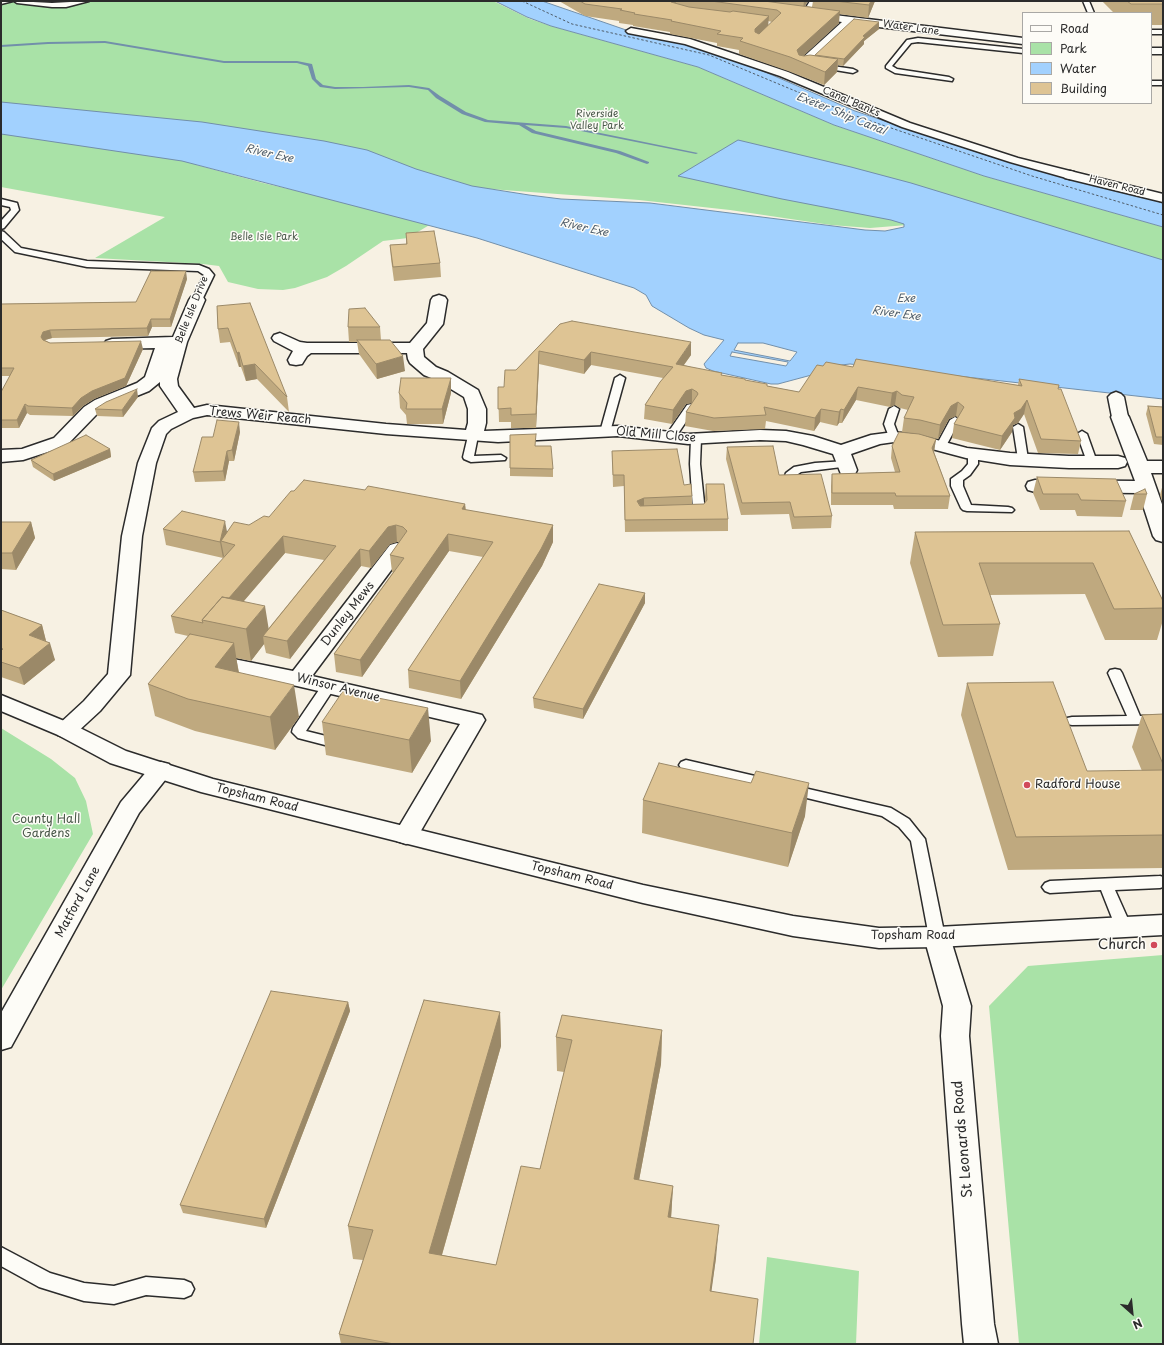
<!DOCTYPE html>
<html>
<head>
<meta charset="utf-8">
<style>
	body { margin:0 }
	#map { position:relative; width:1164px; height:1345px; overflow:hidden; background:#f7f1e3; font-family:"Playpen Sans",sans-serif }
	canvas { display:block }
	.frame { position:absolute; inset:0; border:2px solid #2b2b2b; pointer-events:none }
	.legend { position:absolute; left:1022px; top:12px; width:130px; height:92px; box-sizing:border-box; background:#fdfcf7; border:1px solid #a9a8a5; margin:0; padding:5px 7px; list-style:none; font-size:12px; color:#2b2b2b }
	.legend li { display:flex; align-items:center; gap:8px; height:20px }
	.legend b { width:20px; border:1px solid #a9a8a5 }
	.north { position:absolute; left:1112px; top:1293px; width:40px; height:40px; -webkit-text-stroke:3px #fdfcf7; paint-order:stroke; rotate:153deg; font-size:11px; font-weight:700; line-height:16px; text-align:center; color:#2b2b2b }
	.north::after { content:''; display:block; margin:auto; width:14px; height:18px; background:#2b2b2b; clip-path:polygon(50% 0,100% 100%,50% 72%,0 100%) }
</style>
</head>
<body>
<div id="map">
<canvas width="1164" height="1345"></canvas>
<div class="frame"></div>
<ul class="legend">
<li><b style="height:5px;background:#fdfcf7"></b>Road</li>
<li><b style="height:11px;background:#a9e2a7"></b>Park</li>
<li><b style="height:11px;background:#a2d1fe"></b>Water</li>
<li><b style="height:11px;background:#dec494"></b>Building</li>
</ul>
<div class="north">N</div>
</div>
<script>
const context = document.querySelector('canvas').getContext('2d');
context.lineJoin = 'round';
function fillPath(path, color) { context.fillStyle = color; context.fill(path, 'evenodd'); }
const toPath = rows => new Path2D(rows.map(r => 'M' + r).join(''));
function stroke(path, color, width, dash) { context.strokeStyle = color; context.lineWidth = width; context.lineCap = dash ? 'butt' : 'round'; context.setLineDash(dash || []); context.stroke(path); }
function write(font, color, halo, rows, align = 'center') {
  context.font = font + ' "Playpen Sans",sans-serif'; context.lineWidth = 3; context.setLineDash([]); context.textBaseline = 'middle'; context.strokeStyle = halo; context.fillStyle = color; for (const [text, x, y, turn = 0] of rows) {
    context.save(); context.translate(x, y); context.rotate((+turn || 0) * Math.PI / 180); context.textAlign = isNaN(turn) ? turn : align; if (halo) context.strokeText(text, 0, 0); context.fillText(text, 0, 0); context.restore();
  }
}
fillPath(toPath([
	[1,1,493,1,530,19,551,26,698,67,834,125,984,176,1163,227,1163,284,907,225,870,228,831,225,730,210,639,200,476,188,1,107],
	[1,130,25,131,30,139,41,137,195,156,197,165,263,183,354,204,444,216,408,238,383,241,346,266,327,277,295,288,283,290,258,289,228,282,219,266,203,264,95,258,165,217,1,187],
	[1,728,51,759,75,778,86,801,93,834,1,990],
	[1163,955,1163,1344,1019,1344,989,1006,1028,966],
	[767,1257,859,1271,856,1344,759,1344]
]), '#a9e2a7');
const water = toPath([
	[495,1,542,1,629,31,688,42,749,63,756,68,855,111,989,156,1120,191,1159,200,1159,202,1163,203,1163,227,984,176,834,125,698,67,551,26,527,17,495,1],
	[1,102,202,122,324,141,367,150,416,169,472,186,529,195,561,199,650,203,865,230,885,231,904,227,904,224,891,220,782,199,678,176,738,140,851,167,911,183,1163,260,1163,399,850,364,832,366,819,373,778,384,771,384,713,371,706,368,704,364,724,340,704,335,689,328,652,306,646,295,634,288,477,238,182,161,1,134,1,102],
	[738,343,763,343,797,352,790,361,734,350,738,343],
	[732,352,788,362,788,363,786,366,730,356,732,352]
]);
fillPath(water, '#a2d1fe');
stroke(water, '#728faa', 1);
fillPath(toPath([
	[105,41,224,61,297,61,312,64,316,79,323,85,335,87,363,87,409,85,429,88,440,96,466,112,488,120,566,126,698,153,696,154,566,128,525,125,536,131,620,151,649,162,649,163,647,164,616,153,532,133,519,125,485,122,462,114,436,98,428,90,409,87,335,89,320,87,312,79,308,66,297,63,224,63,105,43,48,44,1,47,1,45,48,42,105,41]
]), '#728faa');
stroke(toPath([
	[522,1,572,24,709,55,853,115,1032,176,1163,215]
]), '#4f5d6a', 1, [2.5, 2]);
const service = toPath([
	[1,1,13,1,1,4,1,1],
	[14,1,52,3,89,1,66,7,52,7,17,3,14,1],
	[810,1,816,1,807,15,803,15,802,14,810,1],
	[1083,1,1089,1,1094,13,1088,13,1083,1],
	[1151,30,1163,30,1163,34,1151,34,1151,30],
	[918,38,1023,49,1023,53,918,42,911,43,892,66,897,69,949,77,953,79,952,81,895,73,886,68,886,66,907,40,918,38],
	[819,64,853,69,857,71,853,73,817,67,817,65,819,64],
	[1151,81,1163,81,1163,85,1151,85,1151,81],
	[1,199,17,203,19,210,4,228,1,229,1,221,11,210,10,207,1,205,1,199],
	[1,231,4,232,21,248,87,261,199,265,209,269,214,275,202,300,197,303,192,300,204,275,198,271,87,267,15,252,1,239,1,231],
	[620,375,625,378,610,432,605,435,601,434,600,432,615,378,620,375],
	[691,404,696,407,675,438,667,438,666,436,667,434,687,405,691,404],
	[894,406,899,409,894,424,899,437,894,440,889,437,884,424,889,409,894,406],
	[955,417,960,420,946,446,945,448,937,448,936,446,950,420,955,417],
	[1018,424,1023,427,1028,459,1023,462,1018,459,1013,427,1018,424],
	[1082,431,1087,434,1097,462,1096,464,1092,465,1087,462,1077,434,1082,431],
	[473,433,478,436,474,456,501,455,506,458,505,460,471,462,464,459,463,457,468,436,473,433],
	[696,436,701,439,700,464,705,512,703,514,699,515,690,515,686,514,684,512,686,510,693,509,690,464,691,439,696,436],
	[973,451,978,454,978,464,970,475,963,480,963,486,971,505,1008,507,1012,508,1014,510,1012,512,967,511,963,510,961,508,951,486,951,479,962,471,968,464,968,454,973,451],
	[846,461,850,462,851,464,850,466,801,472,795,476,793,483,785,483,783,481,786,473,794,467,815,463,846,461],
	[1115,669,1120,670,1122,673,1140,716,1163,716,1163,724,1072,725,1067,724,1065,721,1067,718,1072,717,1127,716,1108,673,1110,670,1115,669],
	[328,683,333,684,335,687,306,731,330,737,332,740,330,743,325,745,298,738,292,732,293,728,323,684,328,683],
	[686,760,768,779,773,781,775,784,773,787,768,789,681,768,679,765,681,762,686,760],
	[791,785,891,808,909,819,925,839,945,937,943,941,937,943,931,941,929,937,911,841,899,827,882,816,786,793,784,790,786,787,791,785],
	[1160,876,1163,877,1163,887,1160,888,1115,890,1132,928,1129,932,1124,934,1119,932,1116,928,1101,890,1050,893,1045,891,1042,887,1045,883,1050,881,1160,876],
	[1,1247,50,1273,84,1283,114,1286,146,1277,184,1280,191,1283,194,1289,191,1295,184,1298,146,1295,114,1304,84,1301,39,1287,1,1266,1,1247]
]);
const pedestrian = toPath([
	[631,28,690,39,788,72,910,123,1018,158,1074,172,1076,175,1074,178,1070,179,1010,162,902,127,780,76,685,44,628,33,626,31,631,28],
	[1116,392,1121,394,1124,397,1128,417,1125,420,1120,422,1115,420,1112,417,1108,397,1111,394,1116,392]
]);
const minor = toPath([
	[810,12,1023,38,1023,44,853,24,807,67,803,68,799,67,797,64,799,61,842,22,806,17,805,15,810,12],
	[1151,48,1163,48,1163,54,1151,54,1151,48],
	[1070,171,1163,194,1163,202,1065,178,1063,175,1065,172,1070,171],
	[197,295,203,297,205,300,187,342,177,379,178,386,194,408,207,405,386,424,466,430,468,423,468,409,464,397,436,380,424,375,410,363,408,359,407,353,311,353,307,356,302,364,296,365,290,364,288,360,293,351,274,341,272,338,274,335,280,333,300,342,307,343,410,343,427,323,431,300,433,297,439,295,445,297,447,300,443,324,423,349,424,357,436,367,448,372,478,390,486,409,486,423,484,431,618,426,688,434,760,430,786,431,813,436,841,445,871,435,894,432,918,435,967,448,1010,453,1069,456,1118,456,1125,458,1127,462,1125,466,1118,468,1069,468,1010,465,966,458,917,445,894,442,880,444,851,454,857,470,855,474,848,476,841,474,833,454,803,445,786,441,760,440,688,444,618,436,498,442,386,434,207,415,193,418,171,429,166,434,156,463,142,536,130,675,100,711,74,735,66,738,58,735,55,730,58,725,84,701,108,674,122,536,138,463,152,428,159,421,178,412,160,386,160,382,149,391,107,408,96,415,66,446,23,460,1,462,1,450,22,449,54,438,84,407,95,400,137,383,145,377,155,348,112,349,106,347,104,344,106,341,112,339,173,337,189,300,191,297,197,295],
	[1120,412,1126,413,1129,417,1147,461,1163,461,1163,473,1151,473,1163,507,1163,542,1156,540,1153,536,1139,493,1035,492,1028,490,1026,486,1028,482,1035,480,1135,481,1111,417,1114,413,1120,412],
	[397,543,404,545,407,549,312,676,474,713,482,715,485,720,415,841,406,844,397,841,394,835,460,724,297,686,209,668,201,666,198,661,201,656,209,654,293,671,390,545,397,543],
	[161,762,169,764,173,770,139,813,11,1047,1,1050,1,1013,121,802,153,764,161,762],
	[937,927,946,930,950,937,971,1006,969,1036,994,1324,998,1344,964,1344,962,1324,941,1036,943,1006,924,937,928,930,937,927]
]);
const primary = toPath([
	[1,695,74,725,126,751,213,779,643,885,793,916,879,928,937,927,1163,915,1163,935,937,947,879,948,793,936,643,903,201,792,110,763,58,735,1,711,1,695]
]);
stroke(service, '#2b2b2b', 3);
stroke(pedestrian, '#2b2b2b', 3);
stroke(minor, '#2b2b2b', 3);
stroke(primary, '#2b2b2b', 3);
fillPath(service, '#fdfcf7');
fillPath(pedestrian, '#fdfcf7');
fillPath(minor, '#fdfcf7');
fillPath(primary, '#fdfcf7');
fillPath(toPath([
	[559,1,808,1,805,6,812,7,813,1,875,1,868,18,839,14,839,23,803,56,815,55,879,22,879,29,864,41,864,44,843,66,838,65,837,72,824,85,788,71,739,54,739,50,717,46,717,43,670,34,670,32,633,26,633,25,619,23,619,21,585,16],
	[768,21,772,22,768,26],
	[1102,1,1163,1,1163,25,1151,25,1151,13,1114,13],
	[406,233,440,263,441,277,394,281,391,259,390,245,406,244],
	[187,279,171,327,152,327,148,336,52,338,45,340,50,343,143,349,126,386,94,399,83,406,73,416,30,415,27,413,19,428,1,428,1,392,10,376,1,376,1,304,136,302],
	[217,306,287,397,289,412,257,379,246,381,241,367,239,367,230,342,220,343,218,329],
	[560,324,691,355,684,365,722,376,767,386,799,392,823,366,853,367,1018,385,1019,379,1058,389,1081,441,1078,454,1038,453,1024,414,1018,423,1013,425,1012,432,1000,450,952,438,954,424,958,418,956,416,949,419,938,439,918,434,902,432,904,418,908,410,900,408,895,405,890,407,856,400,842,423,839,423,837,426,820,422,814,431,766,421,765,429,713,431,685,426,686,412,692,403,686,404,672,424,644,419,645,405,663,378,591,365,584,374,539,364,536,428,511,428,511,422,499,422,498,387,504,387,516,370],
	[348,327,380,327,381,340,405,371,377,379,359,354,357,342,349,342],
	[399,393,451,393,443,424,407,424,406,415,400,408],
	[138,397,123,417,97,416,95,409],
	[1148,406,1163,407,1163,445,1154,444,1146,414],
	[240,432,234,461,229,461,225,481,195,482,193,472,213,437],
	[936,439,934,452,950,496,948,509,894,509,893,505,831,505,831,486,832,474,895,472,891,458,892,446],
	[536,446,553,469,553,477,510,476,510,468],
	[727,447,832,516,831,528,792,529,789,514,741,515,726,459],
	[110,449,111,457,54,481,33,467,31,460],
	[612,451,684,485,692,496,692,504,704,504,705,502,705,496,706,484,728,519,728,531,625,532,624,486,613,487],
	[1037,477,1126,501,1122,517,1077,516,1075,510,1040,510,1033,493],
	[1163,484,1163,505,1160,495],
	[365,490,465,504,466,510,553,525,553,542,542,566,461,699,409,688,408,670,483,557,449,551,362,677,336,672,334,654,393,572,392,572,390,555,399,542,397,542,390,544,371,568,361,566,290,659,266,653,264,644,251,661,236,658,239,672,299,717,275,750,195,731,155,716,148,684,188,636,175,633,171,616,224,558,224,556,223,558,166,545,163,529,227,532,249,525,269,517,294,491],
	[285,553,324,560,268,629,244,601],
	[1134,494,1147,494,1143,510,1130,510],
	[1,522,31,522,35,538,16,570,1,569],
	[1129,531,1163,601,1163,620,1157,640,1105,640,1085,594,990,595,1000,624,993,656,938,657,910,563,915,532],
	[645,593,645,603,583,719,534,708,533,698],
	[1,610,42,625,46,641,55,660,24,685,1,677],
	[967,683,1087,771,1142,771,1132,747,1142,715,1163,714,1163,868,1008,870,961,715],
	[322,722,431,741,412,773,326,755],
	[643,800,805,816,788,867,642,833],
	[348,1002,350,1011,266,1228,183,1213,180,1205],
	[500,1012,501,1046,442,1255,496,1265,540,1169,564,1072,557,1071,556,1037,662,1030,661,1064,639,1180,673,1186,671,1217,716,1258,711,1291,753,1344,341,1344,339,1334,363,1260,353,1259,348,1226]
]), '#bfa97f');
fillPath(toPath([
	[669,1,676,1,675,7],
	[804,1,808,1,803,9],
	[871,1,875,1,868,18,869,5],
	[840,11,839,23,798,61,797,50],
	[769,16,768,28,754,42,755,29],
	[879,22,879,29,864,41,864,44,843,66,844,59,863,36],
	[838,59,837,72,824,85,825,72],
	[186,271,187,279,171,327,170,319],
	[151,319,152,327,148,336,147,328],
	[50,330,52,338,45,340,43,345,41,337,43,332],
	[141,341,143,349,126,386,94,399,83,406,73,416,72,408,81,398,92,391],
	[691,342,691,355,675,377,676,364],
	[539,351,539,364,536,428,536,414],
	[239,352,241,367,239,367,237,353],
	[591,352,591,365,584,374,584,360],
	[403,356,405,371,377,379,376,364],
	[255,364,257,379,246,381,243,366],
	[451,378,451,393,443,424,442,409],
	[858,387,856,400,842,423,844,410],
	[137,389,138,397,123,417,122,410],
	[692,389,692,403,686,404,672,424,673,410,686,391],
	[897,391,895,405,890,407,892,393],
	[1027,400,1024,414,1018,423,1013,425,1012,432,1000,450,1002,436,1014,413],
	[958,402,956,416,949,419,938,439,940,425,951,406],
	[25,404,27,413,19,428,17,420],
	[821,409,820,422,814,431,815,418],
	[841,409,839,423,837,426,839,412],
	[239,422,240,432,234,461,232,450],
	[936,439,934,451,930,460,932,448],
	[110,449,111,457,54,481,53,474],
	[227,451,229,461,225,481,223,471],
	[644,498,644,510,637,501],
	[465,504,466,520,462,509],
	[225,521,228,537,221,541,224,556,223,558,220,542],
	[31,522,35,538,16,570,12,553],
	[396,525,397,542,390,544,371,568,369,551,388,527],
	[553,525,553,542,542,566,461,699,460,681],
	[448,534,449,551,362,677,360,660],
	[283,536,285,553,224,624,209,621],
	[360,549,361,566,290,659,287,641],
	[645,593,645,603,583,719,583,709],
	[265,606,270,637,263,636,264,644,251,661,246,629],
	[42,625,46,641,29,635],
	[50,643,55,660,24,685,19,668],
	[234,643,239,675,215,667],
	[294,685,299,717,275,750,270,717],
	[428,708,431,741,412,773,409,740],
	[809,783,805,816,788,867,792,833],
	[348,1002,350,1011,266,1228,264,1219],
	[500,1012,501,1046,433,1286,429,1253],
	[662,1030,661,1064,633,1212,634,1179],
	[673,1186,671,1219,668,1217],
	[719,1225,716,1258,707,1324,710,1291]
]), '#9b8968');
const building = toPath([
	[580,1,670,1,671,2,689,7,730,12,733,11,769,16,755,29,755,32,759,34,781,13,777,10,711,1,764,1,840,11,797,50,799,55,804,56,810,55,838,59,825,72,790,57,740,41,743,38,717,34,721,31,671,21,672,20,634,14,635,13,620,10,622,9,585,4,580,1],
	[835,1,871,1,869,5,835,1],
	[1127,1,1163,1,1163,4,1131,4,1127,1],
	[854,19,879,22,863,36,865,37,844,59,815,55,854,19],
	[434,231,440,263,393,267,390,245,407,244,406,233,434,231],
	[151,271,186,271,170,319,151,319,147,328,50,330,43,332,41,337,43,340,50,343,141,341,125,378,92,391,81,398,72,408,28,406,25,404,17,420,1,420,1,392,14,368,1,368,1,304,136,302,151,271],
	[250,303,287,397,255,364,243,366,239,352,237,353,228,328,218,329,217,306,250,303],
	[365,308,380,327,348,327,349,309,365,308],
	[572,321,691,342,676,364,722,373,721,375,745,379,745,380,767,384,767,386,799,392,817,365,823,366,826,362,853,367,856,359,1022,386,1019,379,1059,385,1058,389,1061,389,1081,441,1041,439,1027,400,1021,409,1014,413,1015,418,1002,436,954,424,964,407,958,402,951,406,940,425,920,420,904,418,914,397,902,395,897,391,892,393,858,387,844,410,841,409,839,412,821,409,815,418,764,407,766,415,714,418,686,412,698,394,697,392,692,389,686,391,673,410,645,405,660,382,673,367,591,352,584,360,539,351,536,414,511,415,511,408,498,409,498,387,504,387,505,370,516,370,560,324,572,321],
	[357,340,390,340,403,356,376,364,357,340],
	[401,378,451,378,442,409,406,409,407,403,399,393,401,378],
	[137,389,122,410,95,409,106,402,137,389],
	[1148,406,1163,407,1163,437,1156,437,1148,406],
	[217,420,239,422,232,450,227,451,223,471,193,472,202,437,213,437,217,420],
	[899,432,919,434,936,439,932,448,950,496,896,496,895,493,832,493,832,474,900,472,892,446,899,432],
	[536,434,535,446,551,446,553,469,510,468,510,435,536,434],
	[86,435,110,449,53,474,31,460,86,435],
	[773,446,779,475,821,474,832,516,794,517,790,502,742,503,727,447,773,446],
	[677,449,684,485,691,484,692,496,644,498,637,501,640,506,704,504,707,500,706,484,724,484,728,519,625,520,624,475,613,475,612,451,677,449],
	[1037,477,1116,479,1126,501,1081,500,1078,494,1043,494,1037,477],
	[304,480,365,490,368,486,465,504,462,509,553,525,541,549,460,681,408,670,493,542,448,534,360,660,334,654,404,558,390,555,407,531,403,527,396,525,388,527,369,551,360,549,287,641,263,636,336,546,283,536,229,598,222,597,202,620,203,623,171,616,235,545,221,541,234,522,249,525,264,516,269,517,291,491,294,491,304,480],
	[1145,489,1147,494,1134,494,1145,489],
	[182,511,225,521,220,542,163,529,182,511],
	[1,522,31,522,12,553,1,553,1,522],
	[1129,531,1163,601,1163,608,1114,609,1093,563,979,563,1000,624,943,625,915,532,1129,531],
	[599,584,645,593,583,709,533,698,599,584],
	[222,597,265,606,246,629,202,620,222,597],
	[1,610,42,625,29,635,50,643,19,668,1,662,1,651,3,649,1,648,1,610],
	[190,634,234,643,215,667,294,685,270,717,188,699,148,684,190,634],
	[1053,682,1087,771,1163,770,1163,835,1016,837,967,683,1053,682],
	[343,691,428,708,409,740,322,722,343,691],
	[1163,714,1163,764,1142,715,1163,714],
	[659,763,751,783,756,771,809,783,792,833,643,800,659,763],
	[271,991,348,1002,264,1219,180,1205,271,991],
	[424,1000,500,1012,429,1253,496,1265,521,1166,540,1169,572,1040,556,1037,562,1015,662,1030,634,1179,673,1186,668,1217,719,1225,710,1291,758,1299,753,1344,394,1344,339,1334,373,1230,348,1226,424,1000]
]);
fillPath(building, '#dec494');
stroke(building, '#9b8968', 1);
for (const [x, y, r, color] of [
	[1027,785,4,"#d1495b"],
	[1154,945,4,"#d1495b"]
]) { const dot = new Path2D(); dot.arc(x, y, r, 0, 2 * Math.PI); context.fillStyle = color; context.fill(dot); stroke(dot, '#fdfcf7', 1.5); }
write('10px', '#2b2b2b', '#fdfcf7', [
	["Water Lane",911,28,8],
	["Canal Banks",851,102,23],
	["Haven Road",1117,186,14],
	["Belle Isle Drive",192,310,-68]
]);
write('10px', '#4a594a', '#fdfcf7', [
	["Riverside",597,114],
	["Valley Park",597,126],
	["Belle Isle Park",264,237]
]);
write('italic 11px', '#4f5d6a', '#fdfcf7', [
	["Exeter Ship Canal",841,114,22],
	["River Exe",269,154,13],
	["River Exe",584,228,13],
	["Exe",906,299],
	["River Exe",896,314,8]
]);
write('12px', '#2b2b2b', '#fdfcf7', [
	["Trews Weir Reach",260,416,5],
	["Old Mill Close",656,435,5],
	["Dunley Mews",348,614,-52],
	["Winsor Avenue",338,688,14],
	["Topsham Road",257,798,14],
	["Topsham Road",572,876,14],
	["Matford Lane",78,902,-61],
	["Topsham Road",913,936]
]);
write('12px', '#2b2b2b', '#fdfcf7', [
	["Radford House",1035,785]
], 'left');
write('12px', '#4a594a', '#fdfcf7', [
	["County Hall",46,820],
	["Gardens",46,834]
]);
write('14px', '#2b2b2b', '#fdfcf7', [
	["Church",1146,945]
], 'right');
write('14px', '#2b2b2b', '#fdfcf7', [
	["St Leonards Road",963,1139,-95]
]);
</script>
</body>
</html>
